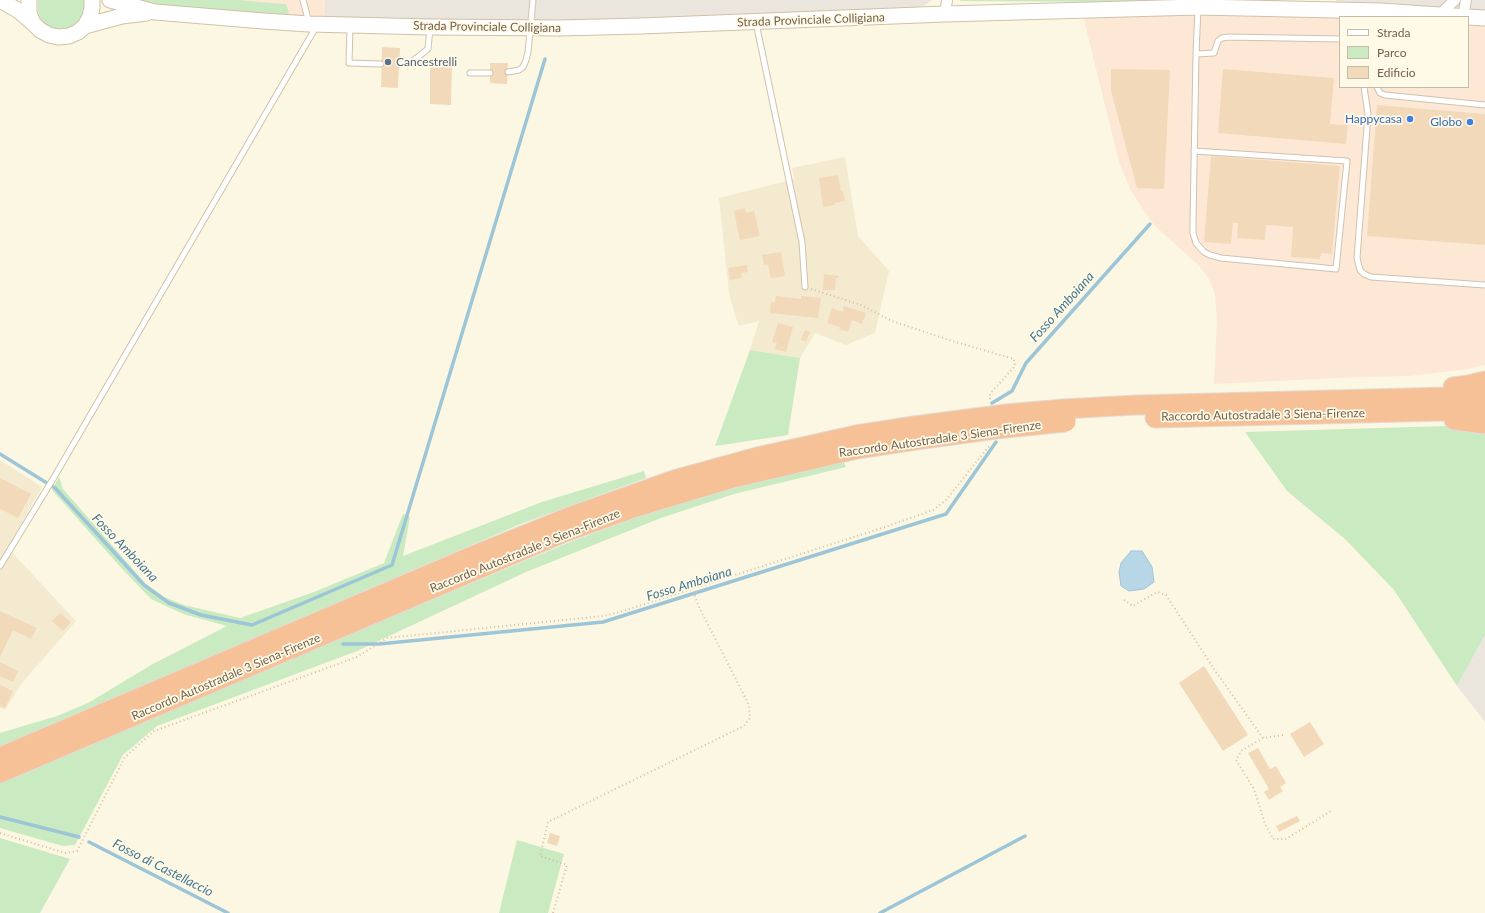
<!DOCTYPE html>
<html>
<head>
<meta charset="utf-8">
<style>
	body { margin:0 }
	#map { position:relative; width:1485px; height:913px; overflow:hidden; background:#fcf7e2; font-family:Lato,sans-serif }
	canvas { display:block }
	.legend { position:absolute; left:1339px; top:16px; width:130px; height:72px; box-sizing:border-box; background:#fffae8; border:1px solid #c7bca8; margin:0; padding:5px 7px; list-style:none; font-size:12px; color:#745f48 }
	.legend li { display:flex; align-items:center; gap:8px; height:20px }
	.legend b { width:20px; border:1px solid #c7bca8 }
</style>
</head>
<body>
<div id="map">
<canvas width="1485" height="913"></canvas>
<ul class="legend">
<li><b style="height:5px;background:#fff"></b>Strada</li>
<li><b style="height:11px;background:#caeac1"></b>Parco</li>
<li><b style="height:11px;background:#f2d9b9"></b>Edificio</li>
</ul>
</div>
<script>
const context = document.querySelector('canvas').getContext('2d');
context.lineJoin = 'round';
function fillPath(path, color) { context.fillStyle = color; context.fill(path, 'evenodd'); }
const toPath = rows => new Path2D(rows.map(r => 'M' + r).join(''));
function stroke(path, color, width, dash) { context.strokeStyle = color; context.lineWidth = width; context.lineCap = dash ? 'butt' : 'round'; context.setLineDash(dash || []); context.stroke(path); }
function write(font, color, halo, rows, align = 'center') {
  context.font = font + ' Lato,sans-serif'; context.lineWidth = 3.5; context.setLineDash([]); context.textBaseline = 'middle'; context.strokeStyle = halo; context.fillStyle = color; for (const [text, x, y, turn = 0] of rows) {
    context.save(); context.translate(x, y); context.rotate((+turn || 0) * Math.PI / 180); context.textAlign = isNaN(turn) ? turn : align; if (halo) context.strokeText(text, 0, 0); context.fillText(text, 0, 0); context.restore();
  }
}
fillPath(toPath([
	[845,157,858,236,889,271,875,333,846,345,815,333,800,358,750,350,759,321,739,326,735,315,729,293,719,198,794,179,792,168],
	[0,460,42,487,8,548,76,621,22,683,5,710,0,708]
]), '#f4ead0');
fillPath(toPath([
	[138,0,325,0,325,16,290,17,152,3],
	[1292,14,1340,17,1340,87,1468,87,1468,23,1485,24,1485,365,1468,369,1410,376,1359,377,1214,384,1217,321,1215,294,1209,279,1199,266,1154,225,1144,211,1130,189,1119,162,1083,16]
]), '#fde8d6');
fillPath(toPath([
	[325,0,932,0,924,6,918,8,704,18,502,23,325,16],
	[1336,0,1485,0,1485,10,1380,3,1336,3],
	[1485,635,1485,722,1457,686]
]), '#ebe6dd');
fillPath(toPath([
	[38,0,84,0,84,12,81,19,76,25,69,28,62,30,54,29,47,25,41,20,38,12],
	[138,0,237,0,286,4,290,17,165,5],
	[960,0,1278,0,1278,3,960,1],
	[750,350,800,358,788,435,715,446],
	[1448,426,1485,431,1485,635,1457,686,1394,590,1345,539,1287,491,1245,432],
	[843,461,846,467,734,494,661,518,526,572,357,651,157,726,123,755,75,845,63,846,0,828,0,782,174,708,570,542,662,508,748,484],
	[644,471,646,478,523,523,0,747,0,733,57,716,88,703,151,665,227,626,183,614,151,599,124,571,52,490,59,477,63,489,146,584,164,597,184,605,240,618,314,592,384,563,403,514,410,517,403,556,542,502],
	[0,838,70,859,40,913,0,913],
	[517,840,564,854,548,913,499,913]
]), '#caeac1');
const water = toPath([
	[1131,551,1142,551,1152,567,1154,582,1144,589,1129,591,1121,586,1119,572,1121,563,1131,551]
]);
fillPath(water, '#b7d7e6');
stroke(water, '#9dc5d8', 1);
stroke(toPath([
	[992,403,1012,391,1026,363,1150,224],
	[0,454,55,488,144,585,169,603,201,615,252,625,392,565,545,59],
	[343,644,379,644,603,622,946,514,996,442],
	[0,817,79,837],
	[89,842,228,913],
	[880,913,1025,836]
]), '#9dc5d8', 3.5);
fillPath(toPath([
	[382,47,400,48,398,88,381,87],
	[430,62,452,63,451,105,430,104],
	[490,63,508,63,507,84,490,83],
	[1111,69,1170,70,1164,189,1137,188,1111,91],
	[1223,69,1334,78,1330,124,1348,125,1346,144,1218,133],
	[1377,105,1485,114,1485,245,1367,236],
	[1211,156,1340,166,1332,254,1321,253,1320,259,1291,257,1293,227,1266,225,1265,240,1237,238,1238,223,1233,223,1231,244,1204,242],
	[838,175,841,191,843,191,845,201,835,203,835,205,823,207,819,178],
	[745,208,746,213,754,211,760,236,740,240,734,211],
	[781,252,785,276,771,278,768,264,764,265,762,255],
	[747,265,748,272,741,273,742,278,730,280,728,268],
	[824,274,839,276,839,278,836,278,835,290,823,290],
	[776,296,801,299,801,296,821,298,818,318,770,313,771,302,775,302],
	[844,306,866,313,862,324,852,320,848,332,839,329,840,327,827,323,832,308,843,312],
	[778,323,793,327,786,352,775,349,777,343,772,342],
	[805,330,810,332,806,342,801,340],
	[0,478,31,494,18,518,0,509],
	[0,611,37,628,31,639,13,630,0,657],
	[60,613,71,622,63,631,52,621],
	[0,662,18,671,13,682,0,676],
	[1204,666,1248,735,1223,751,1179,683],
	[0,685,13,691,5,708,0,706],
	[1310,722,1324,744,1304,757,1290,734],
	[1258,748,1270,769,1276,766,1286,783,1280,787,1283,791,1269,800,1264,792,1269,789,1248,753],
	[1297,816,1300,821,1279,832,1276,826],
	[550,833,560,836,557,846,547,843]
]), '#f2d9b9');
const lane = toPath([
	[303,0,309,23],
	[756,23,802,242,805,287],
	[350,26,349,63,381,64],
	[1196,54,1214,53,1218,41,1222,38,1228,37,1340,39],
	[399,64,410,63,428,49,430,28],
	[508,72,519,70,523,67,526,60,528,52,533,0],
	[470,73,490,73],
	[1364,87,1368,114,1357,258,1360,270,1364,274,1371,277,1485,285],
	[1377,87,1380,93,1385,95,1485,105],
	[1194,151,1347,161,1336,269,1221,258,1210,255,1204,252,1196,243,1193,233,1193,223,1196,54,1198,8],
	[0,566,53,479,316,27]
]);
const street = toPath([
	[945,14,947,0],
	[1439,15,1455,0],
	[1463,17,1466,0]
]);
const secondary = toPath([
	[0,0,19,11,33,23],
	[29,0,29,13,33,23,40,30,49,35,58,37,69,36,78,32,85,26,90,17,92,8,92,0],
	[110,0,155,12,263,21,309,24,430,27,559,28,641,26,945,14,1198,7,1381,11,1468,17],
	[1468,17,1485,18],
	[85,26,122,16,147,13]
]);
const highway = toPath([
	[1453,387,1468,385,1485,381],
	[1063,409,1136,405,1485,396],
	[1155,418,1485,410],
	[1454,420,1485,424],
	[0,757,470,557,569,517,677,479,757,457,856,435,914,426],
	[0,773,565,532,633,508,733,478,857,449,916,440]
]);
stroke(lane, '#d0c2ac', 7);
stroke(street, '#d0c2ac', 12);
stroke(secondary, '#d1c0a6', 17);
stroke(highway, '#e0dcd7', 21);
stroke(toPath([
	[811,289,861,305,892,321,952,341,1014,359,1015,366,990,394,990,402],
	[1124,600,1133,606,1157,592,1166,595,1216,672,1263,738,1283,735],
	[1263,738,1241,751,1236,760,1254,789,1265,824,1273,839,1286,839,1331,811],
	[0,833,65,853,77,851,125,757,154,731,357,657,387,638,603,616,620,612,885,527,933,510,946,500,990,445],
	[553,913,567,865,540,856,548,822,744,726,750,718,749,705,698,605,693,590]
]), '#d7bd9d', 2, [1, 3]);
stroke(lane, '#fff', 5);
stroke(street, '#fff', 10);
stroke(secondary, '#fff', 15);
stroke(highway, '#f7c198', 19);
const highwayBridge = toPath([
	[914,426,1006,414,1063,409],
	[916,440,996,429,1066,422]
]);
stroke(highwayBridge, '#e0dcd7', 21, []);
stroke(highwayBridge, '#f7c198', 19);
for (const [x, y, r, color] of [
	[388,62,4,"#5c6f8a"],
	[1410,119,4,"#3f7fe0"],
	[1470,122,4,"#3f7fe0"]
]) { const dot = new Path2D(); dot.arc(x, y, r, 0, 2 * Math.PI); context.fillStyle = color; context.fill(dot); stroke(dot, '#fffae8', 1.5); }
write('12px', '#745f48', '#fffae8', [
	["Strada Provinciale Colligiana",811,20,-2],
	["Strada Provinciale Colligiana",487,27,1],
	["Raccordo Autostradale 3 Siena-Firenze",1263,415,-1],
	["Raccordo Autostradale 3 Siena-Firenze",940,439,-8],
	["Raccordo Autostradale 3 Siena-Firenze",525,551,-22],
	["Raccordo Autostradale 3 Siena-Firenze",226,677,-23]
]);
write('12px', '#4e5e75', '#fffae8', [
	["Cancestrelli",396,62]
], 'left');
write('12px', '#366cbe', '#fffae8', [
	["Happycasa",1402,119],
	["Globo",1462,122]
], 'right');
write('italic 13px', '#44768f', '#fffae8', [
	["Fosso Amboiana",1062,307,-48],
	["Fosso Amboiana",125,548,46],
	["Fosso Amboiana",689,584,-17],
	["Fosso di Castellaccio",163,868,27]
]);
</script>
</body>
</html>
